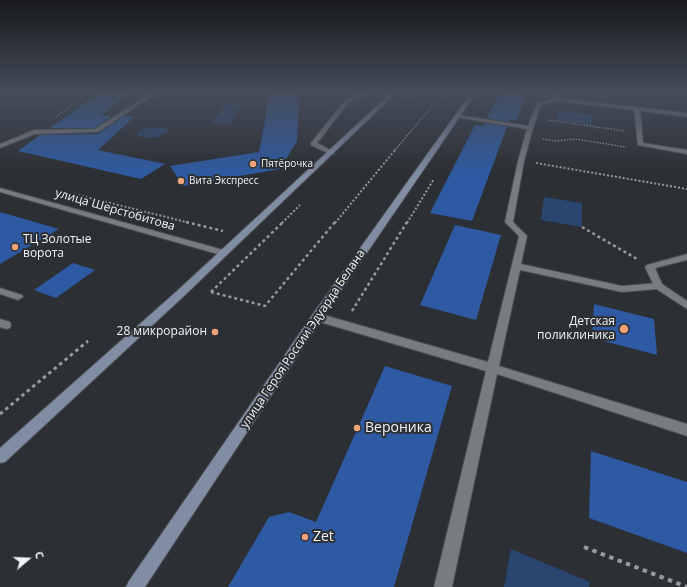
<!DOCTYPE html>
<html>
<head>
<meta charset="utf-8">
<style>
	body { margin:0 }
	#map { position:relative; width:687px; height:587px; overflow:hidden; background:#2c2f33; font-family:"Open Sans",sans-serif }
	canvas { display:block }
	.north { position:absolute; left:8px; top:539px; width:40px; height:40px; -webkit-text-stroke:3px #2c2f33; paint-order:stroke; rotate:71deg; font-size:11px; font-weight:700; line-height:16px; text-align:center; color:#f2f4f7 }
	.north::after { content:''; display:block; margin:auto; width:14px; height:18px; background:#f2f4f7; clip-path:polygon(50% 0,100% 100%,50% 72%,0 100%) }
</style>
</head>
<body>
<div id="map">
<canvas width="687" height="587"></canvas>
<div class="north">С</div>
</div>
<script>
const context = document.querySelector('canvas').getContext('2d');
context.lineJoin = 'round';
function fillPath(path, color) { context.fillStyle = color; context.fill(path, 'evenodd'); }
const toPath = rows => new Path2D(rows.map(r => 'M' + r).join(''));
function stroke(path, color, width, dash) { context.strokeStyle = color; context.lineWidth = width; context.lineCap = dash ? 'butt' : 'round'; context.setLineDash(dash || []); context.stroke(path); }
function write(font, color, halo, rows, align = 'center') {
  context.font = font + ' "Open Sans",sans-serif'; context.lineWidth = 4; context.setLineDash([]); context.textBaseline = 'middle'; context.strokeStyle = halo; context.fillStyle = color; for (const [text, x, y, turn = 0] of rows) {
    context.save(); context.translate(x, y); context.rotate((+turn || 0) * Math.PI / 180); context.textAlign = isNaN(turn) ? turn : align; if (halo) context.strokeText(text, 0, 0); context.fillText(text, 0, 0); context.restore();
  }
}
fillPath(toPath([
	[226,103,242,103,230,124,212,123],
	[559,110,592,115,591,125,556,120],
	[152,127,165,128,168,130,168,132,157,137,149,138,138,136,137,134,139,131],
	[544,197,582,203,582,227,541,220],
	[511,549,590,582,589,587,504,587]
]), '#2a4570');
fillPath(toPath([
	[99,93,129,93,100,116,112,116,95,128,50,128],
	[270,93,299,93,297,141,280,169,183,186,170,166,259,152],
	[499,93,526,93,517,120,510,119,509,122,487,118],
	[124,116,134,117,98,150,165,164,141,179,18,151,40,135,98,134],
	[484,123,507,127,472,221,430,213,475,125,483,126],
	[0,212,59,229,0,264],
	[455,225,501,235,476,320,420,305],
	[73,263,95,270,56,298,34,290],
	[594,304,654,319,657,355,592,338],
	[385,366,452,386,394,587,228,587,269,517,289,512,316,522],
	[591,451,687,482,687,553,589,518]
]), '#2e5aa3');
const lane = toPath([
	[151,93,157,93,98,132,35,134,0,148,0,144,34,130,95,129,151,93],
	[361,93,366,93,368,95,350,101,317,143,334,152,334,154,330,154,311,145,311,143,346,99,362,94,361,93],
	[554,93,559,93,559,98,687,113,687,117,640,111,643,143,687,150,687,154,638,145,634,110,556,101,541,105,533,128,524,161,513,222,527,236,521,264,622,286,658,283,663,286,658,289,622,292,520,270,499,366,687,424,687,436,497,374,452,587,434,587,486,371,313,320,312,317,313,314,317,313,488,362,519,236,505,222,518,161,527,129,455,117,458,115,528,126,537,103,554,98,554,93],
	[0,288,22,295,23,297,18,300,0,294,0,288],
	[0,319,10,322,11,325,10,328,6,329,0,327,0,319]
]);
const street = toPath([
	[0,188,227,251,228,253,227,255,221,255,0,192,0,188],
	[687,254,687,260,655,268,662,284,687,301,687,309,655,288,645,267,647,265,687,254]
]);
const secondary = toPath([
	[391,93,396,93,185,295,5,462,0,463,0,448,177,291,391,93],
	[471,93,476,93,321,320,145,587,126,587,129,581,313,314,471,93]
]);
stroke(lane, '#494c50', 2);
stroke(street, '#494c50', 2);
stroke(secondary, '#494c50', 2);
stroke(toPath([
	[407,99,413,93],
	[56,117,89,93],
	[548,120,625,131],
	[543,139,556,141,576,139,625,147],
	[395,150,443,93]
]), '#97999d', 1.5, [1.5, 1.5]);
stroke(toPath([
	[536,163,687,189],
	[74,194,190,223],
	[282,223,300,205],
	[335,223,396,149],
	[407,223,434,179]
]), '#97999d', 2, [2, 2]);
stroke(toPath([
	[186,222,223,231],
	[582,227,637,259],
	[211,292,265,306,335,222],
	[211,292,283,222],
	[352,311,407,222]
]), '#97999d', 2.5, [3, 3]);
stroke(toPath([
	[0,414,88,341]
]), '#97999d', 3, [3.5, 3.5]);
stroke(toPath([
	[584,547,687,587]
]), '#97999d', 4, [4.5, 4.5]);
fillPath(lane, '#787b80');
fillPath(street, '#787b80');
fillPath(secondary, '#808da2');
const sky = context.createLinearGradient(0, 0, 0, 176);
sky.addColorStop(0, '#181a1c');
sky.addColorStop(0.53, '#454d5b');
sky.addColorStop(1, '#454d5b00');
context.fillStyle = sky;
context.fillRect(0, 0, 687, 176);
for (const [x, y, r, color] of [
	[253,164,4,"#efa378"],
	[181,181,4,"#efa378"],
	[15,247,4,"#efa378"],
	[624,329,5,"#efa378"],
	[215,332,4,"#efa378"],
	[357,428,4,"#efa378"],
	[305,537,4,"#efa378"]
]) { const dot = new Path2D(); dot.arc(x, y, r, 0, 2 * Math.PI); context.fillStyle = color; context.fill(dot); stroke(dot, '#2c2f33', 1.5); }
write('10px', '#f2f4f7', '#2c2f33', [
	["Пятёрочка",261,164],
	["Вита Экспресс",189,181]
], 'left');
write('12px', '#f2f4f7', '#2c2f33', [
	["улица Шерстобитова",115,210,16],
	["улица Героя России Эдуарда Белана",303,339,-56]
]);
write('12px', '#f2f4f7', '#2c2f33', [
	["ТЦ Золотые",23,240,"left"],
	["ворота",23,254,"left"],
	["Детская",615,322],
	["поликлиника",615,336],
	["28 микрорайон",207,332]
], 'right');
write('14px', '#f2f4f7', '#2c2f33', [
	["Вероника",365,428],
	["Zet",313,537]
], 'left');
</script>
</body>
</html>
